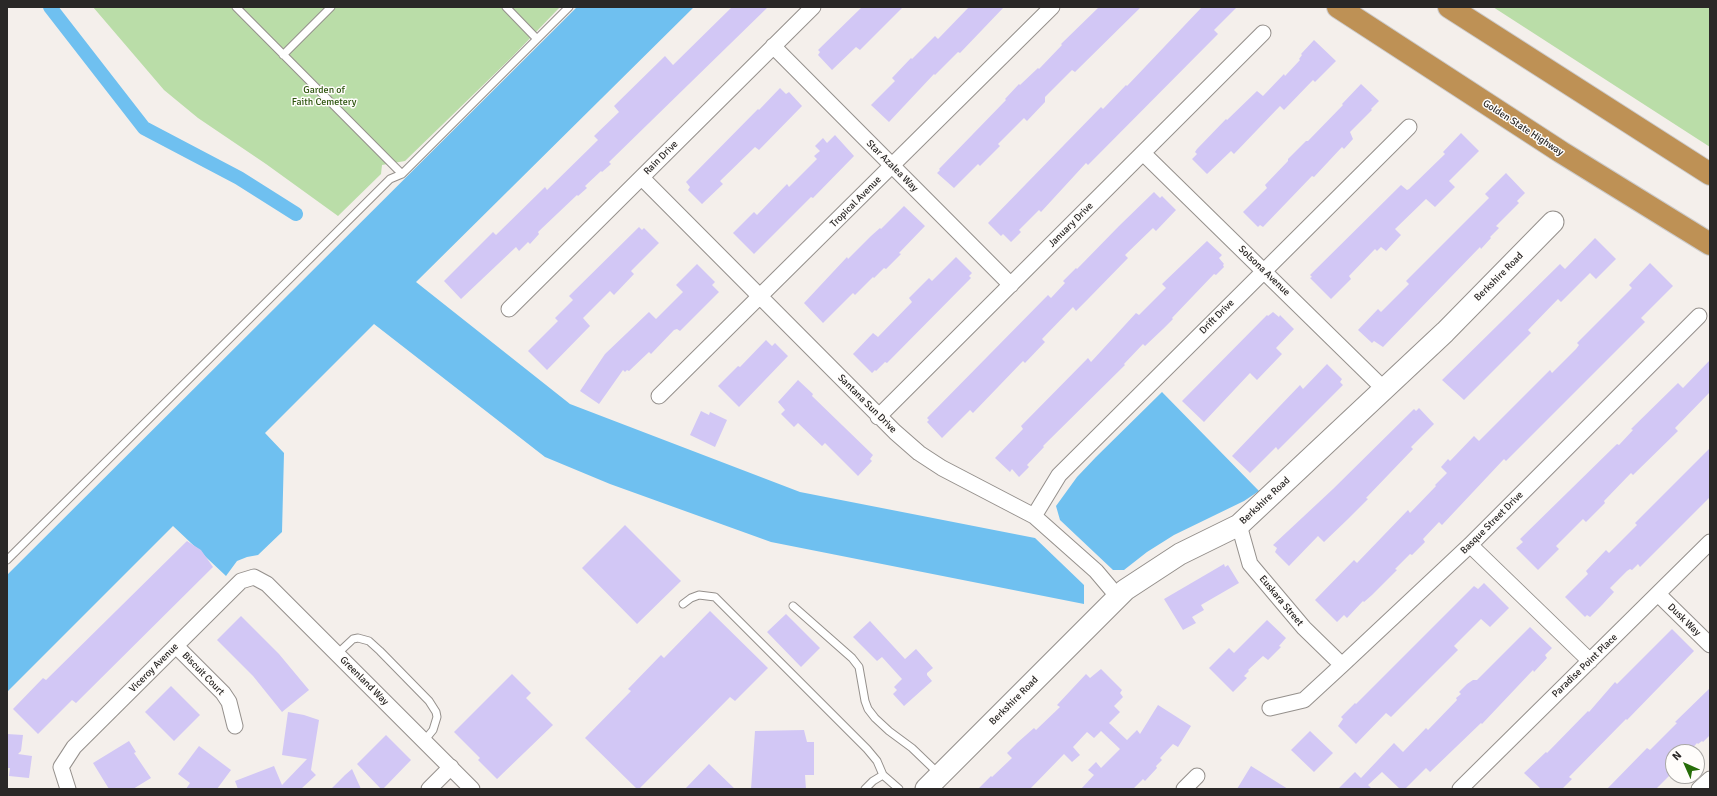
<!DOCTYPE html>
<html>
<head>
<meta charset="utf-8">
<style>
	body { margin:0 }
	#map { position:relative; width:1717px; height:796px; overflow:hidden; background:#f4efeb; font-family:Signika,sans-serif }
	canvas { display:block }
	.frame { position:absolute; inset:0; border:8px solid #2a2827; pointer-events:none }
	.north { position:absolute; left:1665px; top:744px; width:40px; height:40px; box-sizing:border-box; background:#fffdfb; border:1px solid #aaa8a6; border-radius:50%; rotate:315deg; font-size:11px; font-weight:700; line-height:16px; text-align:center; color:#2a2827 }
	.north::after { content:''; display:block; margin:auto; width:14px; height:18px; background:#276d08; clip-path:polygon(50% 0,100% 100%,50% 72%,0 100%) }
</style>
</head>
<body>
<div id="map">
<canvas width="1717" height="796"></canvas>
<div class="frame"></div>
<div class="north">N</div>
</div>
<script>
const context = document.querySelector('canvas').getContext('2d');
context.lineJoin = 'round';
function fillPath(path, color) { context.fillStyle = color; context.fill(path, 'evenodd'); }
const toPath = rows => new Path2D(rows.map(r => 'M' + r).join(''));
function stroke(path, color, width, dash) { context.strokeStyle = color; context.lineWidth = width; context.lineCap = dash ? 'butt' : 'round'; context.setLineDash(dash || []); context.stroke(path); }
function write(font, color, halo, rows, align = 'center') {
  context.font = font + ' Signika,sans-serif'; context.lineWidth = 3; context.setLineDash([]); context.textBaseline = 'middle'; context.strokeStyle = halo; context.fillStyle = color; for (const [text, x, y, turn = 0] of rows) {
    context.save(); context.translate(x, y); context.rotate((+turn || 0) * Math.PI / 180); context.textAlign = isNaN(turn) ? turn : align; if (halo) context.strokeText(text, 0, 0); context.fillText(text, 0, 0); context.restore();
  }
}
fillPath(toPath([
	[93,7,560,7,512,57,405,161,382,165,381,174,338,216,266,164,198,118,164,90],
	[1493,7,1710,7,1710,147]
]), '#badda8');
fillPath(toPath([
	[577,7,694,7,416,282,570,404,800,492,1035,538,1084,585,1084,604,771,542,610,484,545,457,374,324,265,433,284,453,282,532,258,555,247,557,237,561,226,576,173,526,7,692,7,575],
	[1162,392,1259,491,1244,501,1174,535,1147,552,1124,570,1113,570,1060,520,1056,506,1077,477,1096,457]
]), '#6fc0f0');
stroke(toPath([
	[50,7,144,128,239,178,296,214]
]), '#6fc0f0', 14);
fillPath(toPath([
	[732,7,768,7,609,162,611,164,602,172,601,171,585,186,587,188,578,196,577,195,538,232,539,234,530,244,528,242,519,251,516,247,461,299,444,281,493,232,496,235,545,187,547,190,598,140,594,136,619,112,614,106,665,56,673,65],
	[862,7,903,7,860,50,856,47,832,70,818,55,820,52,818,50],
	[969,7,1004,7,960,53,958,52,935,75,934,74,889,122,871,105,895,81,892,78,911,58,912,59,935,36,938,39],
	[1099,7,1141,7,1075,72,1072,70,1045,97,1045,102,1027,121,1024,118,998,144,1000,146,980,166,978,164,954,188,937,173,940,170,939,169,1006,100,1005,99,1019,84,1020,85,1038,68,1039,69,1062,45,1061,44],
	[1202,7,1237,7,1214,30,1218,34,1088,165,1086,163,1041,212,1039,210,1019,230,1021,232,1011,242,1003,234,1001,236,988,223,1101,107,1103,109,1126,85,1127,86],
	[1314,40,1336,61,1315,82,1313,80,1284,110,1280,106,1234,154,1231,151,1207,174,1192,159,1197,154,1195,152,1197,149,1226,119,1227,120,1257,91,1263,96,1284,74,1285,76,1300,60,1299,59,1302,55,1301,54],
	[1361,84,1379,101,1371,109,1372,110,1350,132,1353,139,1344,149,1342,147,1314,177,1312,176,1263,227,1260,225,1258,227,1243,212,1267,188,1265,185,1288,161,1288,159,1306,141,1308,141,1343,105,1342,104],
	[780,88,786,94,789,92,802,106,759,150,755,147,720,181,723,184,702,204,688,190,690,187,686,182,758,109,759,110],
	[1461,133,1479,151,1449,181,1455,187,1435,207,1426,199,1395,229,1401,235,1386,251,1381,247,1377,251,1375,249,1349,276,1351,279,1331,299,1310,278,1312,277,1310,275,1401,185,1407,190,1409,189,1445,154,1443,152],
	[835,135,854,156,813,198,811,197,754,254,733,233,754,212,757,215,787,184,789,187,817,159,814,156,820,151,815,146,823,138,827,143],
	[1506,173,1525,193,1517,201,1519,203,1496,226,1499,228,1490,237,1491,238,1481,249,1480,247,1383,347,1374,341,1372,343,1358,330,1378,309,1381,312,1409,284,1406,281,1489,198,1485,194],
	[1154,192,1160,198,1162,196,1176,210,1156,231,1153,228,1125,255,1128,258,1089,298,1076,311,1073,307,1042,339,1045,342,1025,363,1023,361,973,413,970,410,942,438,927,422,929,420,927,418,1048,295,1051,298,1065,283,1063,281,1076,268,1077,269,1119,226],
	[904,206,925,226,899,253,901,254,886,269,884,268,874,278,873,277,855,295,853,293,823,323,804,303,847,257,848,259,871,236,880,228,881,229],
	[639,227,642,230,644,228,659,243,631,271,634,274,614,295,610,291,583,318,590,326,547,370,528,351,558,321,555,318,573,300,569,296],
	[1595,238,1616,259,1596,279,1590,273,1561,302,1558,299,1528,330,1531,333,1464,400,1442,380,1560,264,1565,269],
	[1207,241,1222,255,1219,258,1224,264,1223,265,1224,267,1216,275,1214,274,1172,318,1173,319,1163,329,1145,346,1143,344,1124,364,1125,365,1043,446,1044,447,1027,465,1029,467,1019,477,1012,469,1010,472,995,458,1023,429,1021,426,1088,358,1091,362,1136,313,1139,315,1166,288,1162,284],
	[956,257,972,273,969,276,971,278,887,363,885,362,876,371,875,370,872,373,853,354,873,333,878,337,912,302,909,298,929,278,932,281],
	[1650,263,1673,286,1641,318,1645,322,1506,461,1504,459,1442,525,1439,522,1423,539,1425,542,1412,555,1410,554,1395,569,1397,570,1372,595,1364,602,1363,601,1347,618,1344,615,1337,622,1315,600,1354,560,1357,563,1408,510,1410,513,1436,486,1435,485,1447,473,1441,467,1448,459,1450,461,1474,436,1479,441,1550,370,1552,373,1576,349,1579,345,1577,343,1632,288,1629,285],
	[697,264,715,282,712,285,719,292,680,331,677,329,674,330,651,354,649,352,629,371,627,370,625,372,623,370,599,404,580,391,605,354,649,312,656,319,683,292,676,285],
	[1273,312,1279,317,1280,315,1294,329,1276,348,1282,354,1257,380,1250,373,1204,422,1182,401,1267,315,1268,316],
	[766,340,772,346,775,343,788,356,739,407,718,386,738,366,740,367],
	[1710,360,1710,392,1675,428,1678,431,1633,475,1631,473,1604,501,1605,503,1586,522,1583,519,1556,546,1559,549,1538,570,1516,548,1523,542,1520,539,1617,444,1619,445,1633,430,1631,429,1678,383,1683,388],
	[1327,364,1342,379,1340,382,1343,385,1278,450,1276,447,1250,473,1232,456,1300,385,1303,389],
	[798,380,813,394,812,396,873,455,870,459,872,461,858,476,825,443,822,446,798,423,794,427,781,414,785,410,778,402],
	[1419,408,1434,424,1411,447,1413,449,1366,498,1368,499,1348,519,1324,542,1318,536,1289,566,1275,552,1277,548,1273,545,1333,489,1414,409,1416,411],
	[701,411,709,415,710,412,727,420,715,447,690,435],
	[1710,448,1710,497,1640,567,1638,564,1632,570,1630,569,1627,571,1610,588,1614,592,1602,605,1590,617,1587,615,1585,617,1565,597,1588,574,1586,571,1606,550,1609,553,1637,525,1635,523],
	[625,525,681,581,637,624,582,568],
	[187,541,201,550,213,567,76,703,72,700,38,734,13,709,43,678,46,680],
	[1224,564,1225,567,1228,565,1239,583,1201,605,1204,610,1192,617,1196,623,1183,630,1164,599],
	[1484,583,1509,608,1490,627,1481,619,1454,646,1458,650,1391,717,1386,713,1356,744,1338,726,1343,719,1341,717,1355,703,1356,704,1474,586,1478,589],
	[710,611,768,668,735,701,730,697,639,789,637,789,585,738,631,691,628,689,661,655,664,658],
	[786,614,820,648,801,667,767,632],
	[241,616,279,654,309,690,282,712,253,676,217,640],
	[1267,620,1286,638,1279,646,1281,647,1268,660,1263,656,1248,670,1249,671,1244,676,1247,678,1233,692,1209,668,1229,648,1234,653],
	[870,621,905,659,916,649,933,668,927,673,927,675,932,681,904,706,893,694,897,690,894,687,902,679,882,657,877,661,853,637],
	[1530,627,1552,648,1545,655,1547,658,1534,672,1533,670,1482,724,1481,723,1430,772,1426,768,1405,789,1400,789,1382,772,1368,785,1372,789,1338,789,1355,772,1361,778,1394,743,1403,752,1426,728,1428,730,1457,700,1456,698,1461,694,1459,692,1467,684,1473,680,1477,680],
	[1672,629,1694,651,1627,720,1626,719,1569,777,1572,779,1562,789,1541,789,1524,773,1546,752,1547,753,1588,711,1589,712,1615,682,1617,684],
	[1101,669,1122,690,1120,693,1123,697,1114,706,1120,712,1109,723,1127,740,1137,730,1140,734,1158,705,1191,726,1178,747,1173,744,1160,758,1162,760,1156,766,1157,768,1145,781,1143,779,1133,789,1081,789,1094,775,1088,770,1096,762,1101,768,1120,749,1101,731,1094,738,1087,732,1073,747,1080,755,1072,762,1064,754,1030,789,978,789,991,776,992,777,1012,758,1007,753,1017,743,1034,728,1036,730,1060,707,1057,705,1086,674,1090,678],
	[512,674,531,693,526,698,553,725,497,779,478,760,480,758,454,732],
	[171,686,200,715,174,741,145,712],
	[1710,688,1710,735,1703,742,1702,741,1698,744,1697,743,1689,752,1673,752,1673,772,1656,789,1607,789,1647,748,1650,750,1677,723,1675,722],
	[288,712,304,715,319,720,311,770,316,775,301,789,238,789,235,781,274,766,282,785,307,759,282,755],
	[804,730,807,742,814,742,814,775,805,775,806,789,751,789,755,731],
	[1310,731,1333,753,1314,772,1291,750],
	[7,734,23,735,21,751,18,754,32,756,29,778,9,776,10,768,7,768],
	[386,735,411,760,383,789,381,789,357,764],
	[129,741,136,752,134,753,151,778,133,789,109,789,93,763],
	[199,746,231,770,217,789,186,789,190,783,178,774],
	[709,764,735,789,685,789],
	[1251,766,1288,789,1237,789],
	[352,769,361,789,331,789,345,775]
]), '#d2c7f5');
const lane = toPath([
	[236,7,402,174],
	[506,7,537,39],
	[283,55,331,7],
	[7,560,390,179,402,174,569,7],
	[683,604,691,598,699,595,715,597,867,749,877,761,883,775,899,789],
	[793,606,852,658,859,667,865,701,868,709,875,718,889,731,912,748,938,773],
	[337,654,353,639,358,638,369,641,380,651,429,701,436,712,437,717,433,730,424,741],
	[865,789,873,781,883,775]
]);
const street = toPath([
	[773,46,1011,285],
	[1144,154,1384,389],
	[642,178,895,432,919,453,942,468,1034,516,1096,571,1118,597],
	[509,309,813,7],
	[659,396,1052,7],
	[878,417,1263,33],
	[1034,516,1059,475,1409,127],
	[1239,525,1250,564,1304,628,1342,665],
	[1470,545,1590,661],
	[1658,594,1710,645],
	[176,646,223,693,229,702,235,726],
	[1270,708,1304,700,1342,665,1470,545,1699,316],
	[68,789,61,767,74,747,241,581,254,577,267,584,472,789],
	[429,789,451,767],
	[1184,789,1197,776],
	[1460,789,1710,542],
	[1699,789,1710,779]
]);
const secondary = toPath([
	[926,789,1125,590,1180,554,1239,525,1445,332,1553,222]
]);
const highway = toPath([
	[1338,7,1561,152,1710,244],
	[1449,7,1710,174]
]);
stroke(lane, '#95908c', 9);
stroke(street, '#95908c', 17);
stroke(secondary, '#95908c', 23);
stroke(highway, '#cccbcb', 24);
stroke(lane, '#fff', 7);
stroke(street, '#fff', 15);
stroke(secondary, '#fff', 21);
stroke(highway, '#be9155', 22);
write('10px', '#2c540d', '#fffdfb', [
	["Garden of",324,90],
	["Faith Cemetery",324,102]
]);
write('10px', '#2a2827', '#fffdfb', [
	["Golden State Highway",1523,128,33],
	["Rain Drive",661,158,-45],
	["Star Azalea Way",892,166,45],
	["Tropical Avenue",856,202,-45],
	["January Drive",1071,225,-45],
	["Solsona Avenue",1264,271,44],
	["Berkshire Road",1499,277,-45],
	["Drift Drive",1217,317,-45],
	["Santana Sun Drive",867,404,45],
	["Berkshire Road",1265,501,-43],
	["Basque Street Drive",1492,523,-45],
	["Euskara Street",1281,601,50],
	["Dusk Way",1684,620,44],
	["Paradise Point Place",1585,666,-44],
	["Viceroy Avenue",154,668,-45],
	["Biscuit Court",203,674,46],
	["Greenland Way",364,681,45],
	["Berkshire Road",1014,701,-45]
]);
</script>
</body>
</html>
